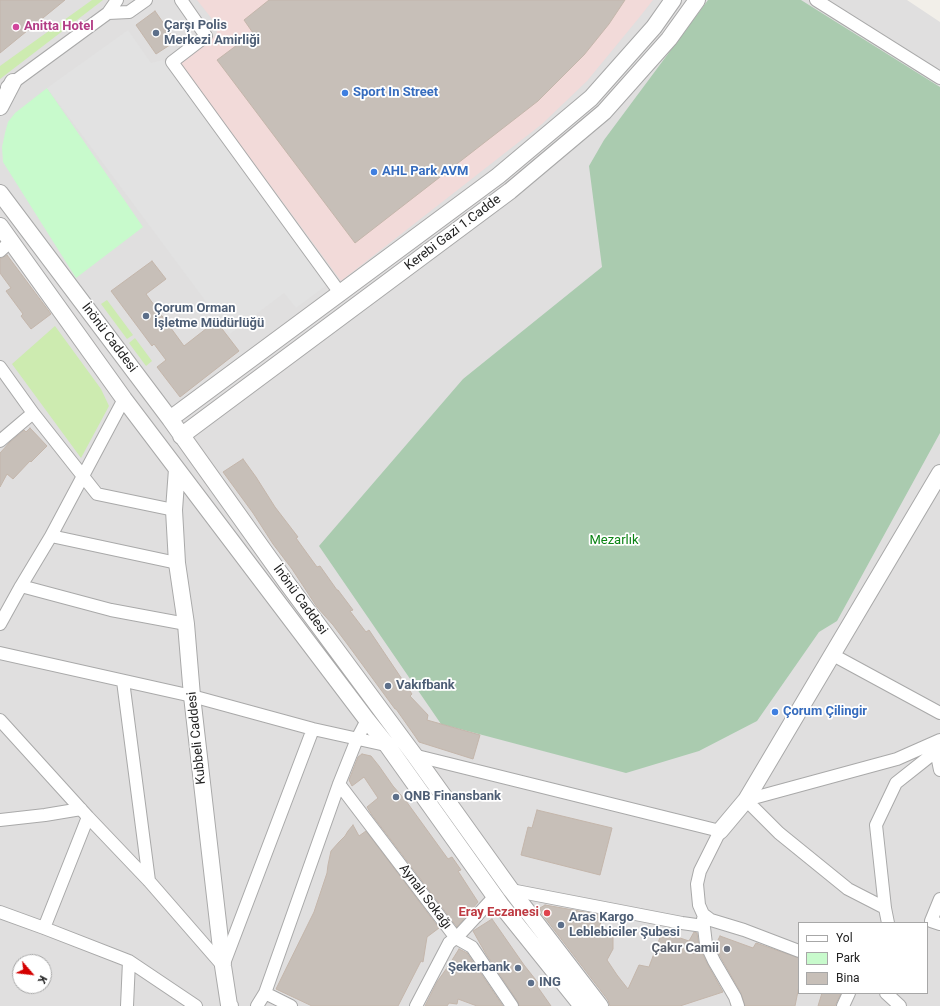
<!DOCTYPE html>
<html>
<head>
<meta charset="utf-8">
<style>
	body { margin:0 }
	#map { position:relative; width:940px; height:1006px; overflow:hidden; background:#f2efe9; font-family:Roboto,sans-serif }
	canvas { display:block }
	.legend { position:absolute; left:798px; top:922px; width:130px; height:72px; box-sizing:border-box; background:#fff; border:1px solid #a7a7a7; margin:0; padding:5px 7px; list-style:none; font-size:12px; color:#222 }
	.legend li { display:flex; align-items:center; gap:8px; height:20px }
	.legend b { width:20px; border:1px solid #a7a7a7 }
	.north { position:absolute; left:12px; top:954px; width:40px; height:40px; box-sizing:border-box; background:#fff; border:1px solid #a7a7a7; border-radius:50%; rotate:118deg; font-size:11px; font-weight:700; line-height:16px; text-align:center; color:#222 }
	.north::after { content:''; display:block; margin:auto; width:14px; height:18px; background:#d40000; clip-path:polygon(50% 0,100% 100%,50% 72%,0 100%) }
</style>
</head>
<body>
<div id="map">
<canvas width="940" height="1006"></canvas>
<ul class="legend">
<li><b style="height:5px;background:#fff"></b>Yol</li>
<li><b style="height:11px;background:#c8facc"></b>Park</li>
<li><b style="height:11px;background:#c7bfb8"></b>Bina</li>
</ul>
<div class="north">K</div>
</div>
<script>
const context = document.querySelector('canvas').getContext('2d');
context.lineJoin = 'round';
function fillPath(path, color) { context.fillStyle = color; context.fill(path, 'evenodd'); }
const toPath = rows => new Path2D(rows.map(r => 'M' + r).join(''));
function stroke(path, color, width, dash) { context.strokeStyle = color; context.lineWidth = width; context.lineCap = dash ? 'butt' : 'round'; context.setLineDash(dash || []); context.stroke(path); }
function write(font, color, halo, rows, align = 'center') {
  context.font = font + ' Roboto,sans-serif'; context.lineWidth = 3.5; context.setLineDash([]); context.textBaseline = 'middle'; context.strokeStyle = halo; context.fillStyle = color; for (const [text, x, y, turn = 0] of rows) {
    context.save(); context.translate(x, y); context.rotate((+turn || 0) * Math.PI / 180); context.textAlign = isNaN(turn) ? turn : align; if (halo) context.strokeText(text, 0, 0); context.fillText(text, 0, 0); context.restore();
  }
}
fillPath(toPath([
	[0,0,907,0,940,22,940,1006,0,1006],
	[799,923,927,923,927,993,799,993],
	[20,962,44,962,44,986,20,986]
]), '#e0dfdf');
fillPath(toPath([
	[197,0,653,0,638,19,587,81,542,124,341,281,180,63,214,37,217,33,216,24]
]), '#f2dad9');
fillPath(toPath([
	[92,0,103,0,0,79,0,66],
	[107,300,133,335,127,339,101,304],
	[55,326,101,389,109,406,81,458,12,364],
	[135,338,152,361,146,366,129,343]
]), '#cdebb0');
fillPath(toPath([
	[708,0,801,0,940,87,940,433,837,621,819,632,757,721,699,751,626,773,441,724,319,546,463,379,602,267,589,166,604,140]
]), '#aacbaf');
fillPath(toPath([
	[47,88,143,227,76,278,3,162,2,147,5,133,8,122,15,113]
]), '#c8facc');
fillPath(toPath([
	[128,30,151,63,163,60,327,285,296,308,284,293,230,334,47,88]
]), '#e2e2e2');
const building = toPath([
	[0,0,65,0,0,53,0,0],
	[269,0,625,0,609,24,584,55,538,101,355,243,217,60,253,33,244,20,269,0],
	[155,11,176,41,156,54,136,25,155,11],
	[7,255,51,314,31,329,21,316,23,314,6,291,11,288,0,273,0,258,2,258,7,255],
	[152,261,166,279,146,294,184,346,216,321,239,351,180,397,157,367,166,360,154,344,152,346,111,291,152,261],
	[30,428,47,446,31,462,30,461,13,479,7,474,0,487,0,453,10,442,24,430,26,432,30,428],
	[243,459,256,477,275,507,298,537,296,538,309,556,317,567,320,566,337,590,338,590,353,610,350,611,366,632,369,630,412,694,410,696,428,715,427,720,480,735,473,759,419,742,415,736,396,709,395,709,348,645,333,625,317,607,292,569,273,544,253,513,223,472,243,459],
	[362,754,371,756,379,766,393,786,406,801,448,859,452,857,461,870,458,871,478,902,457,927,372,815,367,807,378,798,364,777,352,786,349,780,358,757,362,754],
	[537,810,612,828,600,875,521,855,528,827,532,828,537,810],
	[353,825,359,836,366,831,439,928,427,937,423,962,421,961,398,1006,312,1006,276,989,314,912,327,873,328,865,331,851,339,842,345,836,348,831,353,825],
	[545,905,602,915,599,931,604,931,606,934,613,934,613,949,607,960,617,975,628,989,639,965,649,967,662,932,689,941,694,932,697,933,699,947,708,965,723,992,680,1006,610,1006,608,1000,542,914,540,908,545,905],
	[492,919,524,965,539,984,537,986,551,1006,519,1006,518,1002,486,954,473,931,492,919],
	[720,936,753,948,756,943,799,958,799,986,795,1006,745,1006,741,993,721,958,715,946,720,936],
	[459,949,467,953,503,1006,477,1006,458,999,457,1004,449,1003,447,1006,425,1006,437,982,449,965,459,949],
	[822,993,841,993,835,1006,818,1006,822,993]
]);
fillPath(building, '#c7bfb8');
stroke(building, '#c4b6ab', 1);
const minor = toPath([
	[181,0,206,36,172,62,340,293],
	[816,0,940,78],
	[108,13,129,12,146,0],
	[7,87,108,13,117,0],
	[0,251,11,241],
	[0,367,33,413,97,494,174,510],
	[0,441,33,413],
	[51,536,177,563],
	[21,586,111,610,186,624],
	[0,624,21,586,51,536,124,399],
	[0,653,192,696,313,729,390,746],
	[833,655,940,713],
	[123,681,149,881],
	[0,720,88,817,149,881,223,966,313,729],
	[940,745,938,760,940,770],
	[413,755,720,831,700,871,697,884,699,905,703,914,711,920,744,930,799,951],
	[339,784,456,938,472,947,512,1006],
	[0,820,45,815,81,809],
	[511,890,682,923,703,926],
	[940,899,931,921,940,924],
	[885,908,848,889,779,833,746,800,897,759,940,740],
	[0,912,44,928,129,961,196,1006],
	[703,919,706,944,714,961,735,997,738,1006],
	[888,923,885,908,876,825,896,783,939,749],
	[44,928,88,817],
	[265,993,291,1006],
	[886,993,900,1006],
	[127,1006,129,961],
	[257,1006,265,993,339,784,357,739,367,720],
	[416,1006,449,943,460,934,495,896],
	[843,1006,849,993]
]);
const tertiary = toPath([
	[0,107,13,82],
	[0,193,170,419,287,583,415,756,511,890,600,1006],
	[0,226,124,399,367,720,387,745,501,905,582,1006],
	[170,419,498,176,591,98,654,27,673,0],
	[181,436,510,191,604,112,669,39,697,0],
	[177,469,174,510,177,563,186,624,192,696,223,966,229,1005,230,1006],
	[720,831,746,800,940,473]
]);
stroke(minor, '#a9a9a9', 14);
stroke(tertiary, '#a9a9a9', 18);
stroke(minor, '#fff', 12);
stroke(tertiary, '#fff', 16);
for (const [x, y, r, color] of [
	[16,27,4,"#d1479c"],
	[156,33,4,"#5c6f8a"],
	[345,93,4,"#3f7fe0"],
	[374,172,4,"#3f7fe0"],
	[146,316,4,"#5c6f8a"],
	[388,686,4,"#5c6f8a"],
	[775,712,4,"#3f7fe0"],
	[396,797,4,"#5c6f8a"],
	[547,913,4,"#e0444e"],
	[561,925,4,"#5c6f8a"],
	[727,949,4,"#6b7280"],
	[518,968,4,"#5c6f8a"],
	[531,983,4,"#5c6f8a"]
]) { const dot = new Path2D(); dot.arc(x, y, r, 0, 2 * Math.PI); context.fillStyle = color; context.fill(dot); stroke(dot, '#fff', 1.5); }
write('bold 13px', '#4e5e75', '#fff', [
	["Çarşı Polis",164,26],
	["Merkezi Amirliği",164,41],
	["Çorum Orman",154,309],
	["İşletme Müdürlüğü",154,324],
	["Vakıfbank",396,686],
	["QNB Finansbank",404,797],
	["Aras Kargo",569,918],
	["Leblebiciler Şubesi",569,933],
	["Şekerbank",510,968,"right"],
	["ING",539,983]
], 'left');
write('bold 13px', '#b23c85', '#fff', [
	["Anitta Hotel",24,27]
], 'left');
write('bold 13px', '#366cbe', '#fff', [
	["Sport In Street",353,93],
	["AHL Park AVM",382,172],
	["Çorum Çilingir",783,712]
], 'left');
write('13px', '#222', '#fff', [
	["Kerebi Gazi 1.Cadde",453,233,-37],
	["İnönü Caddesi",109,338,53],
	["İnönü Caddesi",300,600,54],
	["Kubbeli Caddesi",197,738,-96],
	["Aynalı Sokağı",425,897,53]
]);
write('13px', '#0c8416', '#fff', [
	["Mezarlık",614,541]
]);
write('bold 13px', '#be3a42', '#fff', [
	["Eray Eczanesi",539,913]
], 'right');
write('bold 13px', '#5b616d', '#fff', [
	["Çakır Camii",719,949]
], 'right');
</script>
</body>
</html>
